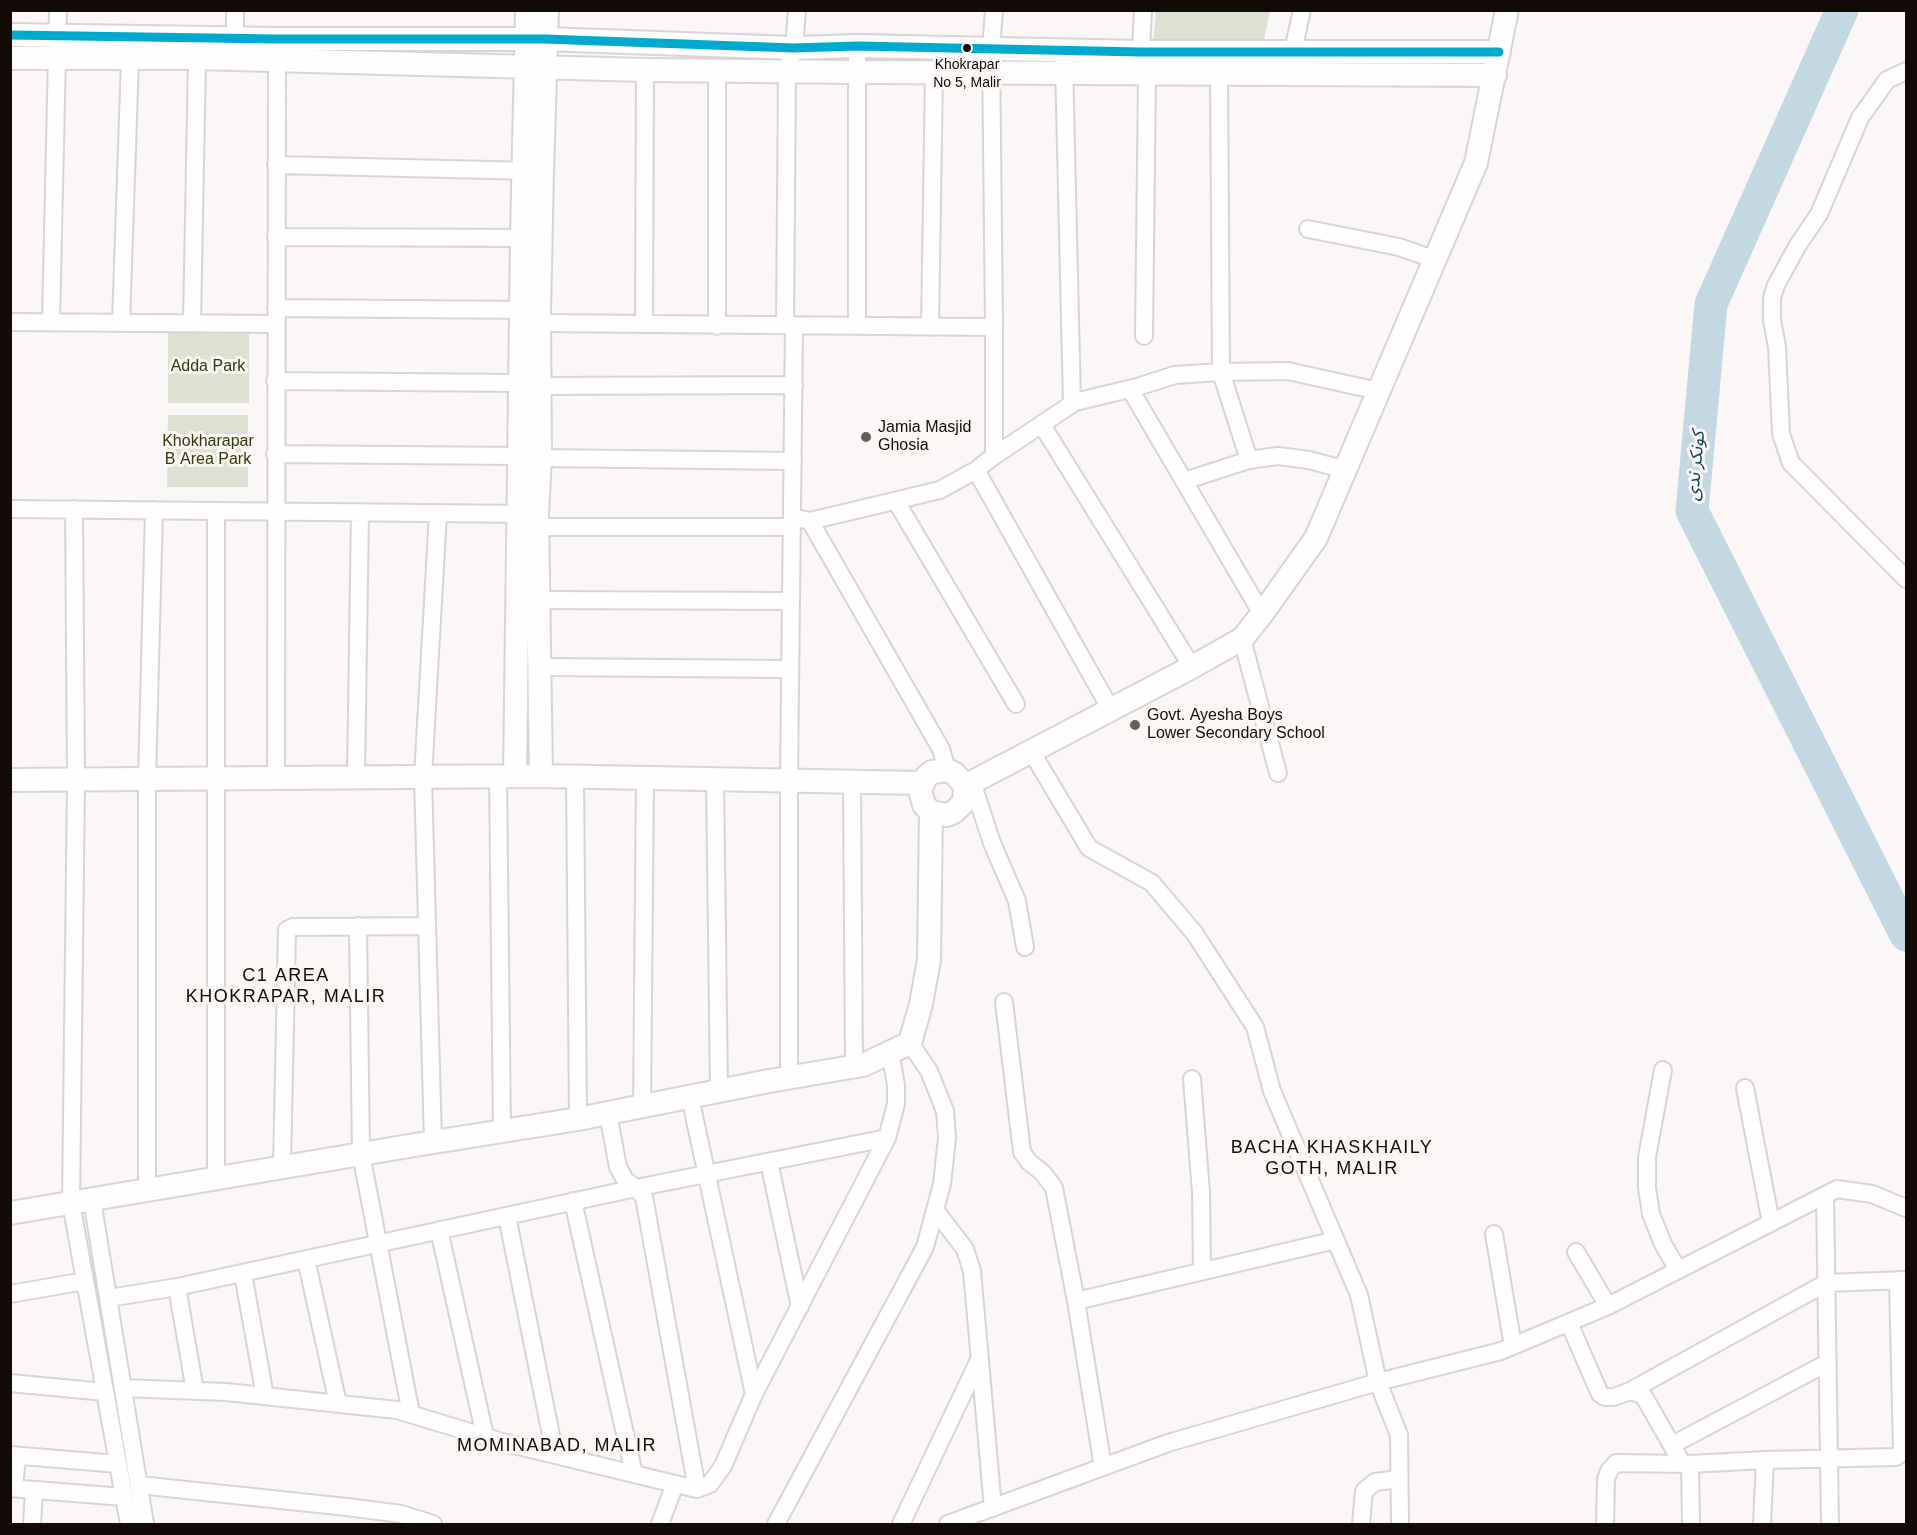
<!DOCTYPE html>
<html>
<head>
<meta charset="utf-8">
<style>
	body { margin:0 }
	#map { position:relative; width:1917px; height:1535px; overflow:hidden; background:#faf7f6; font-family:Helvetica,sans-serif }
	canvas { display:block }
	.frame { position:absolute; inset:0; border:12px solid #140b08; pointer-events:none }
</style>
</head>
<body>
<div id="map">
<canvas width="1917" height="1535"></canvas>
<div class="frame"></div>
</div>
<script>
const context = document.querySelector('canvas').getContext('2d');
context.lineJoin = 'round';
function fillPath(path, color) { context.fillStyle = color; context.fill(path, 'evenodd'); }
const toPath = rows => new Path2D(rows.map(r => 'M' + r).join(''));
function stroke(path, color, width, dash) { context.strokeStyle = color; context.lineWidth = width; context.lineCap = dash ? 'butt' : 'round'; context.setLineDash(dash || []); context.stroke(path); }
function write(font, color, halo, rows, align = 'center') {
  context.font = font + ' Helvetica,"Noto Sans Arabic",sans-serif'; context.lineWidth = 6; context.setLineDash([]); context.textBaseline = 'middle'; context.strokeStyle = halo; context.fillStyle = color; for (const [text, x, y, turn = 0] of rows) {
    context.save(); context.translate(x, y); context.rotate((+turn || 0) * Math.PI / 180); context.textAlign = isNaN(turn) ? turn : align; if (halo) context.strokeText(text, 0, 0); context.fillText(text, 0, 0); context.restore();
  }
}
fillPath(toPath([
	[1156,11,1270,11,1263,45,1153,45],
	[168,331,249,332,249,403,168,403],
	[168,415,248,415,248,487,167,487]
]), '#dde1d1');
stroke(toPath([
	[1842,10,1711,304,1692,511,1906,935]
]), '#c4d8e4', 33);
const street = toPath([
	[235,10,235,49],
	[857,46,857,325],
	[1293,51,1302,10],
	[1141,52,1143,10],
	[1064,63,1072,404],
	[1906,71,1887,80,1860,118,1819,214,1798,245,1776,285,1772,298,1772,320,1777,347,1781,434,1791,463,1906,579],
	[1219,74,1221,372,1249,460],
	[276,165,533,171],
	[1308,229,1399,247,1436,260],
	[276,237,522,238],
	[276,308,533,310],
	[10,322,276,324],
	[51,322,58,10],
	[121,323,130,59],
	[192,323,197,58],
	[540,323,994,327],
	[644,324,645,70],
	[785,325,787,71,794,48,797,10],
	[717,326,717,71],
	[930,327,934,73],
	[1144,336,1147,74],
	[275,381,521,383],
	[540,386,794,385],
	[1130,389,1262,614],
	[1042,425,1192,667],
	[275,454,519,456],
	[994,456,994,327,991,49,994,10],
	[540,458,793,461],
	[976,470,1111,710],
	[1184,481,1249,460,1278,456,1309,460,1346,470],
	[896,501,1016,704],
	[10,509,530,514],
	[74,509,76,780,71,1203,129,1524],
	[792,517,810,521,940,490,976,470,994,456,1075,402,1137,387,1175,375,1221,372,1288,371,1378,391],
	[810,521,941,749,947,770],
	[537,527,792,527],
	[538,600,791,601],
	[1242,639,1278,773],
	[538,667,790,669],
	[1031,751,1089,848,1152,883,1195,934,1255,1027,1272,1091,1359,1295,1378,1382,1399,1435,1400,1524],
	[498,776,502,1131],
	[575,776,578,1119],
	[356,777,360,512],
	[276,778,277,49],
	[715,779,719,1091],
	[852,782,854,1066],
	[972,782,992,843,1017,901,1025,947],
	[358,926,361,1154,411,1414],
	[1004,1002,1022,1152,1029,1162,1043,1173,1054,1188,1076,1301,1103,1467],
	[1663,1070,1647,1157,1647,1188,1651,1214,1663,1244,1678,1270],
	[789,1078,789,780,794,325],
	[1192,1079,1201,1192,1202,1271],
	[1745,1088,1771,1223],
	[690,1097,754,1394],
	[642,1107,645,778],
	[608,1114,618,1167,625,1180,636,1188,644,1197,697,1489],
	[433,1142,423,777,438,513],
	[769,1162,800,1307],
	[282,1167,287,930,293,927,427,926],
	[216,1179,216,511],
	[147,1190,147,779,154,510],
	[1825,1195,1830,1524],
	[92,1200,145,1524],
	[573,1201,634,1474],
	[935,1210,965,1249,972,1271,993,1508],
	[507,1216,555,1455],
	[439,1230,485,1436],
	[1494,1234,1513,1346],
	[1576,1252,1608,1306],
	[306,1259,338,1404],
	[243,1274,265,1396],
	[177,1287,195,1391],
	[10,1294,85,1281],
	[109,1298,177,1287,636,1188,887,1138],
	[1076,1301,1336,1240],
	[1569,1323,1600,1394,1605,1397,1614,1397,1630,1391,1643,1395,1682,1463],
	[10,1383,105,1392],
	[123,1388,226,1392,397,1410,506,1443,675,1484,697,1489,710,1484,723,1466,754,1394,887,1138,896,1104,896,1085,890,1052],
	[1630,1391,1826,1283,1906,1280],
	[1672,1445,1827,1363],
	[10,1455,118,1464],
	[1690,1464,1691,1524],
	[139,1485,347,1507,401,1514,433,1524],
	[10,1488,124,1497],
	[14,1488,17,1456],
	[32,1524,34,1490],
	[660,1524,675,1484],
	[776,1524,925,1247,942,1184,947,1138,945,1111,929,1071,910,1043],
	[901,1524,979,1360],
	[948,1524,1168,1443,1378,1382,1501,1351,1608,1306,1837,1189,1872,1194,1906,1208],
	[1361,1524,1364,1491,1375,1482,1399,1479],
	[1605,1524,1606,1479,1609,1471,1616,1463,1690,1464,1765,1460,1896,1457,1902,1452,1898,1280],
	[1762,1524,1765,1460]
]);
const secondary = toPath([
	[10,35,277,39,545,39,794,48,857,46,1141,52,1499,52],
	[10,58,197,58,645,70,857,72,1495,75],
	[515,776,522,238,527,10],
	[541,776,537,514,540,458,539,311,542,171,547,10],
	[10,780,541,776,922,783],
	[965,786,1192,667,1242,639,1262,614,1316,538,1476,163,1507,10],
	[10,1213,415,1145,578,1119,769,1081,863,1065,910,1043,921,1004,929,960,931,812,924,805,920,790,926,777,932,772,947,770,955,774,965,786,964,802,954,812,947,815,931,812]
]);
stroke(street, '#dad3d1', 20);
stroke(secondary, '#dad3d1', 26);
stroke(street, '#fefefe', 16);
stroke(secondary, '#fefefe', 22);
stroke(toPath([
	[10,35,277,39,545,39,794,48,857,46,1141,52,1499,52]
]), '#00a9ce', 9);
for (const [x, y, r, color] of [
	[967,48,5,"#140b08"],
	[866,437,6,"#645e5b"],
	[1135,725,6,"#645e5b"]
]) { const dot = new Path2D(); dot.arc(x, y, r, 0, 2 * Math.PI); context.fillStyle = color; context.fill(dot); stroke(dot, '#fcf6f4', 2); }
write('14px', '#140b08', '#fcf6f4', [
	["Khokrapar",967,65],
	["No 5, Malir",967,83]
]);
write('16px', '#2f3b0b', '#fcf6f4', [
	["Adda Park",208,367],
	["Khokharapar",208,442],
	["B Area Park",208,460]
]);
write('16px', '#140b08', '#fcf6f4', [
	["Jamia Masjid",878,428],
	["Ghosia",878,446],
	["Govt. Ayesha Boys",1147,716],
	["Lower Secondary School",1147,734]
], 'left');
write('italic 18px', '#0a3f5b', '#fcf6f4', [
	["کونکر ندی",1696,466,-85]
]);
context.letterSpacing = '1.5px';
write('18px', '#140b08', '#fcf6f4', [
	["C1 AREA",286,976],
	["KHOKRAPAR, MALIR",286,997],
	["BACHA KHASKHAILY",1332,1148],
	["GOTH, MALIR",1332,1169],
	["MOMINABAD, MALIR",557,1446]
]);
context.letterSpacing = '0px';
</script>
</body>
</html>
